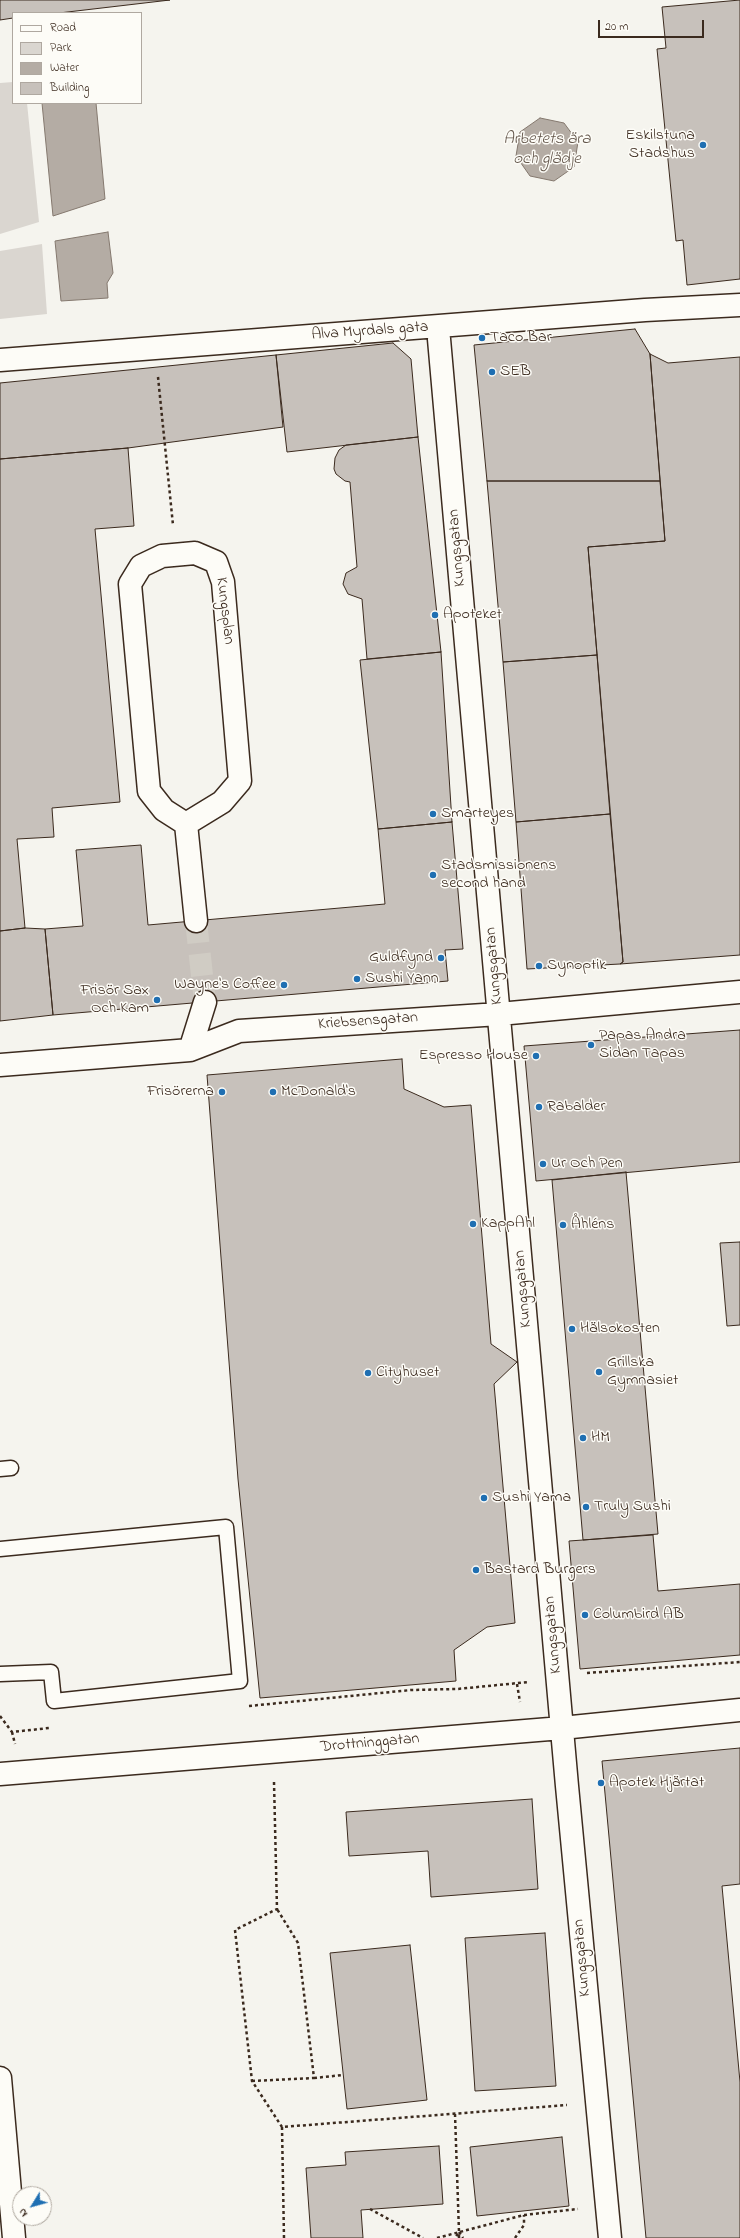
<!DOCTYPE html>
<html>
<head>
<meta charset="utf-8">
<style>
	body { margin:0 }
	#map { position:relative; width:740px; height:2238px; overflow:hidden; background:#f5f4ee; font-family:"Indie Flower",sans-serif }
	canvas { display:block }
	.legend { position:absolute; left:12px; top:12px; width:130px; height:92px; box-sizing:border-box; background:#fdfcf7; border:1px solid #afa8a0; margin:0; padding:5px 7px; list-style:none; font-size:12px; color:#3b2a1e }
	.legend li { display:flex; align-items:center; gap:8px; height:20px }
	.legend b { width:20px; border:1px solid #afa8a0 }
	.north { position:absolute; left:12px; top:2186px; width:40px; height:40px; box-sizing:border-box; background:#fdfcf7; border:1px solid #afa8a0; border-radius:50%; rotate:233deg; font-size:11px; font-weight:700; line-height:16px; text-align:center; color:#3b2a1e }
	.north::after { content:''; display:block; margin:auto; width:14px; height:18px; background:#1f6fb2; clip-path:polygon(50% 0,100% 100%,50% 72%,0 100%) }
	.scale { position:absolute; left:598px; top:20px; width:106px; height:18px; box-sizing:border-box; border:2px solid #3b2a1e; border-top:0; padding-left:5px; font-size:12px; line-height:14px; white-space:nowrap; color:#3b2a1e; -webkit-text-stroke:3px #fdfcf7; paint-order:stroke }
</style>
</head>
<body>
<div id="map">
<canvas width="740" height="2238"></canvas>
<ul class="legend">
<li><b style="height:5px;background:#fdfcf7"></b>Road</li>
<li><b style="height:11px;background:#dad6d0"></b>Park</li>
<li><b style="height:11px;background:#b4aca4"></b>Water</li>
<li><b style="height:11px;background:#c7c1bb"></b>Building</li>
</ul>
<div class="north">N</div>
<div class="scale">20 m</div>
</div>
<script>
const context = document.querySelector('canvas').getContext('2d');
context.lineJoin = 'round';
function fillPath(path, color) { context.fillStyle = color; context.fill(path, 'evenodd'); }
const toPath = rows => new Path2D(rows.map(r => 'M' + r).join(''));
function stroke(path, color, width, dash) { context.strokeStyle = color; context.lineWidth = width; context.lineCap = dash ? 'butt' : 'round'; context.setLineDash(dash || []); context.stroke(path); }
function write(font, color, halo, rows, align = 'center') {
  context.font = font + ' "Indie Flower",sans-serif'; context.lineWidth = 3; context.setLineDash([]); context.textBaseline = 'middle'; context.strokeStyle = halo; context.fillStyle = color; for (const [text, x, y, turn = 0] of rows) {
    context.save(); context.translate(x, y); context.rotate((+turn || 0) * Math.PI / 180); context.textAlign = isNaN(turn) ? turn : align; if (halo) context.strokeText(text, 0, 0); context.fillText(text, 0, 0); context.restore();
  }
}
fillPath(toPath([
	[13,82,13,103,27,103,39,222,0,234,0,83],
	[42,244,47,314,0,319,0,251]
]), '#dad6d0');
const water = toPath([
	[42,103,96,103,105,199,53,216,42,103],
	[540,118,564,123,578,142,574,167,554,181,530,176,516,156,520,132,540,118],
	[108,232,113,273,107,283,108,298,61,301,55,241,108,232]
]);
fillPath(water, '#b4aca4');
stroke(water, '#84786e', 1);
const building = toPath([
	[0,0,170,0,59,13,13,13,13,18,0,20,0,0],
	[740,0,740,279,687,285,683,240,676,241,657,49,666,48,662,7,740,0],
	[635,329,650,354,660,481,487,481,474,345,635,329],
	[393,343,411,359,418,437,287,452,276,355,393,343],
	[650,354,668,363,740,357,740,955,620,964,623,962,588,547,665,541,650,354],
	[276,355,283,427,128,448,0,459,0,383,276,355],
	[418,437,441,652,367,659,362,599,348,594,343,584,346,573,357,567,350,482,345,481,336,474,334,469,335,458,339,450,346,445,418,437],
	[128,448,134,526,95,529,120,802,52,808,54,837,17,839,25,928,0,931,0,459,128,448],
	[487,481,660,481,665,541,588,547,597,655,503,662,487,481],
	[441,652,452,822,378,829,360,660,441,652],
	[597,655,610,814,516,822,503,662,597,655],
	[610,814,623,962,620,964,527,969,516,822,610,814],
	[452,822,463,949,445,950,448,981,53,1015,45,929,83,926,76,850,141,845,148,925,385,904,378,829,452,822],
	[25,928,45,929,53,1015,0,1021,0,931,25,928],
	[740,1030,740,1162,536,1181,524,1046,740,1030],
	[402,1059,404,1089,444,1107,471,1105,491,1344,517,1362,494,1384,515,1623,487,1627,454,1650,456,1681,260,1698,238,1479,207,1075,402,1059],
	[626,1172,658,1534,583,1540,552,1180,626,1172],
	[740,1242,740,1325,727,1326,720,1243,740,1242],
	[653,1535,658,1591,740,1584,740,1655,580,1669,569,1541,653,1535],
	[740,1748,740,1884,722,1886,740,2082,740,2238,646,2238,602,1761,740,1748],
	[532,1799,538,1889,431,1897,428,1851,349,1856,346,1812,532,1799],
	[545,1933,556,2086,475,2091,465,1938,545,1933],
	[410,1945,427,2100,347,2109,330,1953,410,1945],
	[562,2137,569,2206,477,2216,470,2147,562,2137],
	[439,2146,443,2204,361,2210,363,2238,311,2238,306,2168,346,2165,345,2152,439,2146]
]);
fillPath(building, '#c7c1bb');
stroke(building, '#3b2a1e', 1);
stroke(toPath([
	[196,921,205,1002]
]), '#d0ccc4', 22, [22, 11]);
const lane = toPath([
	[0,1469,11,1468],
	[0,1549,226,1527,240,1681,54,1701,51,1672,0,1674]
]);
const street = toPath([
	[439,339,567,1786,610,2238],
	[0,360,645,310,740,305],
	[195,553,216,562,223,582,240,781,222,802,186,824,164,810,149,791,130,584,141,566,162,556,195,553],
	[186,824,196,921],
	[190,1050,205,1002],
	[0,1065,190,1050,239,1031,499,1014,740,992],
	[0,1774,562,1728,740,1710],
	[0,2078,14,2238]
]);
stroke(lane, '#3b2a1e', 17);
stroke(street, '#3b2a1e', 25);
stroke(toPath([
	[158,377,173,525],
	[587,1673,740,1662],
	[517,1684,520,1702],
	[249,1706,411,1690,457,1689,529,1682],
	[0,1716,12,1732,49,1728],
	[12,1732,15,1744],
	[274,1782,277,1909,235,1930,252,2081,282,2127],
	[314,2078,343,2075],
	[252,2081,314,2078,298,1943,277,1909],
	[455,2114,459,2232,455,2238],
	[370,2209,423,2238],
	[284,2238,282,2127,567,2105],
	[437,2238,524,2215,578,2209],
	[459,2238,459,2232,463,2238],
	[515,2238,524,2225,524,2215]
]), '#3b2a1e', 2.5, [3, 3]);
stroke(lane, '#fdfcf7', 14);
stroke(street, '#fdfcf7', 22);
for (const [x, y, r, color] of [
	[703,145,4,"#1f6fb2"],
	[482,338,4,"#1f6fb2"],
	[492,372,4,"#1f6fb2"],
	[435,615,4,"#1f6fb2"],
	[433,814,4,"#1f6fb2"],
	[433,875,4,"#1f6fb2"],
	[441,958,4,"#1f6fb2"],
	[539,966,4,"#1f6fb2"],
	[357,979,4,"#1f6fb2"],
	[284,985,4,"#1f6fb2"],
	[157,1000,4,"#1f6fb2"],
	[591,1045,4,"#1f6fb2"],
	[536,1056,4,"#1f6fb2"],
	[222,1092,4,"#1f6fb2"],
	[273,1092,4,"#1f6fb2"],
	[539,1107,4,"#1f6fb2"],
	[543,1164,4,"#1f6fb2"],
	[473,1224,4,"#1f6fb2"],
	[563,1225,4,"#1f6fb2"],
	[572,1329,4,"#1f6fb2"],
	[599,1372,4,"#1f6fb2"],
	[368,1373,4,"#1f6fb2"],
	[583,1438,4,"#1f6fb2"],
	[484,1498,4,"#1f6fb2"],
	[586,1507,4,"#1f6fb2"],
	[476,1570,4,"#1f6fb2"],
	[585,1615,4,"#1f6fb2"],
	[601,1783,4,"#1f6fb2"]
]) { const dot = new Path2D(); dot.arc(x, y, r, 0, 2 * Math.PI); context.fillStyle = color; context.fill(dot); stroke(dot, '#fdfcf7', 1.5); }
write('16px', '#3b2a1e', '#fdfcf7', [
	["Eskilstuna",695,136,"right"],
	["Stadshus",695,154,"right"],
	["Taco Bar",490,338],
	["SEB",500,372],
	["Apoteket",443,615],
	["Smarteyes",441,814],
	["Stadsmissionens",441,866],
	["second hand",441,884],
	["Guldfynd",433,958,"right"],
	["Synoptik",547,966],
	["Sushi Yann",365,979],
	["Wayne's Coffee",276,985,"right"],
	["Frisör Sax",149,991,"right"],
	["Och Kam",149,1009,"right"],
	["Papas Andra",599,1036],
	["Sidan Tapas",599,1054],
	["Espresso House",528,1056,"right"],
	["Frisörerna",214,1092,"right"],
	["McDonald's",281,1092],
	["Rabalder",547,1107],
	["Ur Och Pen",551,1164],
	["KappAhl",481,1224],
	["Åhléns",571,1225],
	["Hälsokosten",580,1329],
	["Grillska",607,1363],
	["Gymnasiet",607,1381],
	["Cityhuset",376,1373],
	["HM",591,1438],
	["Sushi Yama",492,1498],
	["Truly Sushi",594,1507],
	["Bastard Burgers",484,1570],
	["Columbird AB",593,1615],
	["Apotek Hjärtat",609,1783]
], 'left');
write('16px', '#3b2a1e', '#fdfcf7', [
	["Alva Myrdals gata",370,332,-4],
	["Kungsgatan",458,548,-95],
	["Kungsplan",224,611,83],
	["Kungsgatan",495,966,-95],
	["Kriebsensgatan",368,1022,-4],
	["Kungsgatan",524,1289,-95],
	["Kungsgatan",554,1635,-95],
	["Drottninggatan",370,1744,-5],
	["Kungsgatan",583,1958,-95]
]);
write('italic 17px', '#65584d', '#fdfcf7', [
	["Arbetets ära",547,140],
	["och glädje",547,160]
]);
</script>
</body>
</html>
